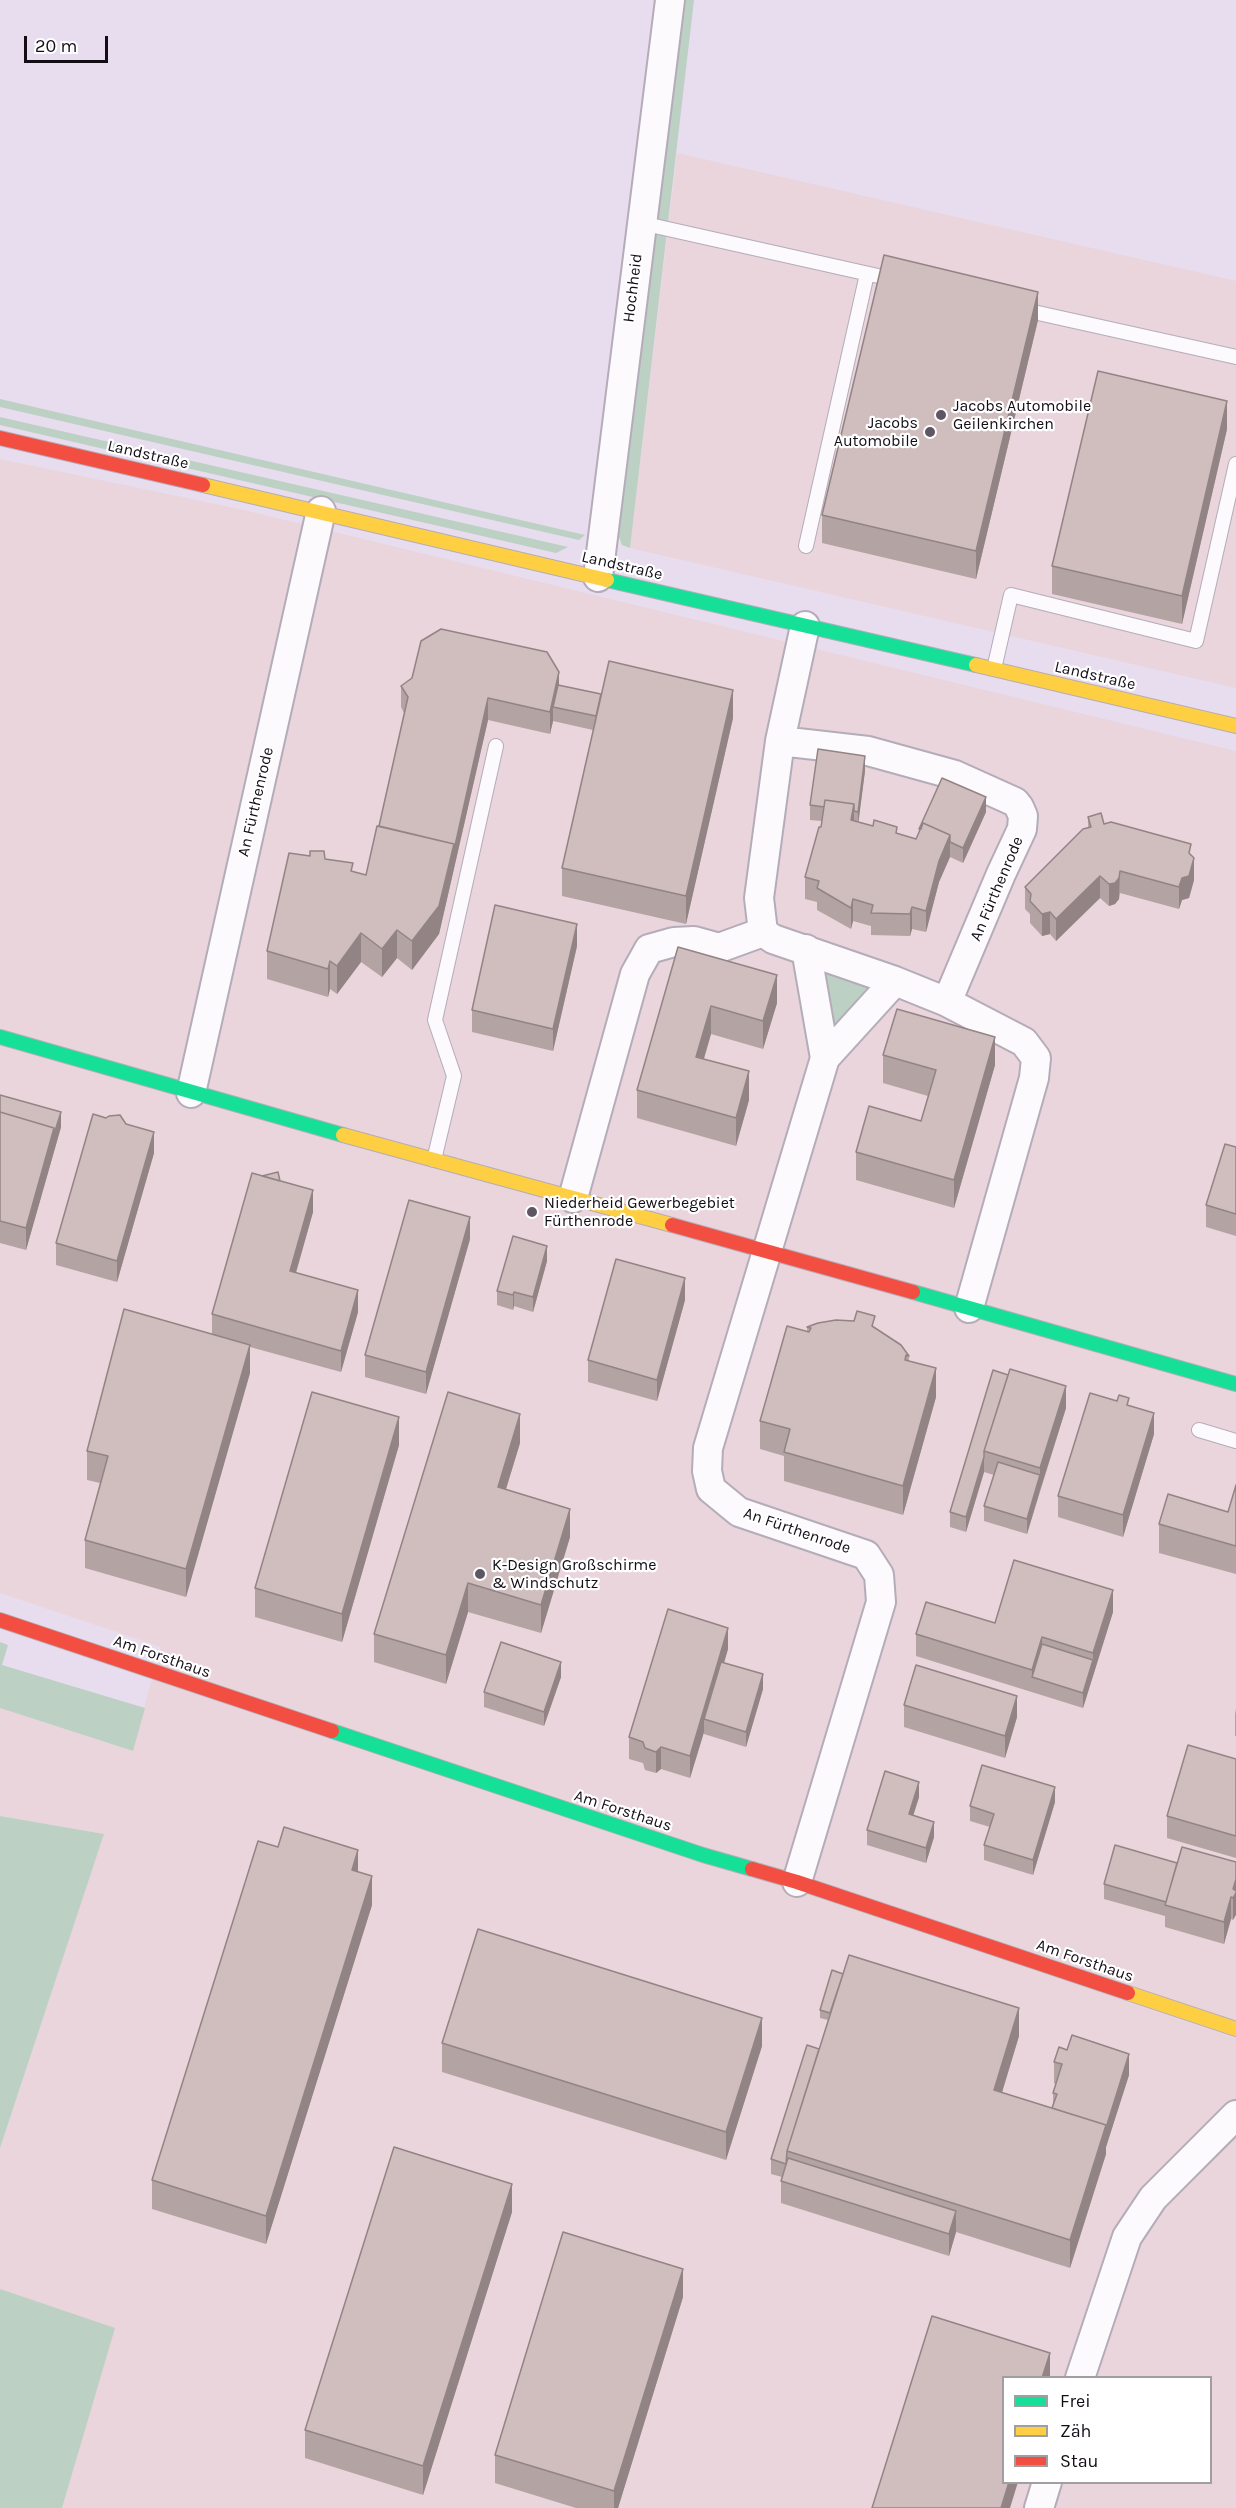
<!DOCTYPE html>
<html>
<head>
<meta charset="utf-8">
<style>
	body { margin:0 }
	#map { position:relative; width:1236px; height:2508px; overflow:hidden; background:#e8ddee; font-family:Karla,sans-serif }
	canvas { display:block }
	.legend { position:absolute; left:1002px; top:2376px; width:210px; height:108px; box-sizing:border-box; background:#fff; border:2px solid #a19ea2; margin:0; padding:8px 10px; list-style:none; font-size:18px; color:#130d16 }
	.legend li { display:flex; align-items:center; gap:12px; height:30px }
	.legend b { width:30px; border:2px solid #a19ea2 }
	.scale { position:absolute; left:24px; top:36px; width:84px; height:27px; box-sizing:border-box; border:3px solid #130d16; border-top:0; padding-left:8px; font-size:18px; line-height:21px; white-space:nowrap; color:#130d16; -webkit-text-stroke:4px #fff; paint-order:stroke }
</style>
</head>
<body>
<div id="map">
<canvas width="1236" height="2508"></canvas>
<ul class="legend">
<li><b style="height:8px;background:#16e098"></b>Frei</li>
<li><b style="height:8px;background:#ffcf43"></b>Zäh</li>
<li><b style="height:8px;background:#f24e42"></b>Stau</li>
</ul>
<div class="scale">20 m</div>
</div>
<script>
const context = document.querySelector('canvas').getContext('2d');
context.lineJoin = 'round';
function fillPath(path, color) { context.fillStyle = color; context.fill(path, 'evenodd'); }
const toPath = rows => new Path2D(rows.map(r => 'M' + r).join(''));
function stroke(path, color, width, dash) { context.strokeStyle = color; context.lineWidth = width; context.lineCap = dash ? 'butt' : 'round'; context.setLineDash(dash || []); context.stroke(path); }
function write(font, color, halo, rows, align = 'center') {
  context.font = font + ' Karla,sans-serif'; context.lineWidth = 4.5; context.setLineDash([]); context.textBaseline = 'middle'; context.strokeStyle = halo; context.fillStyle = color; for (const [text, x, y, turn = 0] of rows) {
    context.save(); context.translate(x, y); context.rotate((+turn || 0) * Math.PI / 180); context.textAlign = isNaN(turn) ? turn : align; if (halo) context.strokeText(text, 0, 0); context.fillText(text, 0, 0); context.restore();
  }
}
fillPath(toPath([
	[677,153,1236,281,1236,688,630,548],
	[0,459,244,510,1236,751,1236,2508,62,2508,114,2329,0,2289,0,2148,104,1834,0,1816,0,1708,132,1751,161,1647,0,1593],
	[1004,2378,1210,2378,1210,2482,1004,2482]
]), '#e9d5db');
fillPath(toPath([
	[681,0,694,0,630,548,622,545,616,529],
	[0,399,585,535,579,540,0,407],
	[0,417,568,547,556,553,0,425],
	[823,971,871,986,834,1025],
	[0,1642,8,1645,2,1665,145,1708,133,1751,0,1708],
	[0,1816,104,1834,0,2148],
	[0,2289,115,2328,62,2508,0,2508]
]), '#bdd0c4');
const lane = toPath([
	[641,223,896,280],
	[1020,309,1236,357],
	[806,546,867,274],
	[994,669,1011,595,1196,641,1236,464],
	[434,1160,454,1076,435,1020,496,746],
	[1199,1430,1236,1441]
]);
const street = toPath([
	[598,577,670,0],
	[780,741,868,751,955,775,1015,802,1019,807,1023,816,1022,829,1001,874,947,1002],
	[763,932,759,898,780,741,805,626],
	[825,1058,895,981],
	[191,1093,321,511],
	[573,1198,635,974,649,949,674,942,694,941,719,948,763,932,773,939,895,981,947,1002,1024,1042,1036,1058,1034,1078,969,1308],
	[797,1882,881,1602,879,1575,866,1555,739,1512,711,1489,707,1471,708,1448,825,1058,806,949],
	[1080,2378,1127,2237,1153,2198,1236,2115],
	[1039,2508,1047,2482]
]);
const fast = toPath([
	[607,580,976,665],
	[0,1037,343,1135],
	[913,1292,1236,1384],
	[332,1731,703,1855,752,1869]
]);
const slow = toPath([
	[203,485,607,580],
	[976,665,1236,726],
	[343,1135,672,1225],
	[1128,1993,1236,2029]
]);
const jam = toPath([
	[0,438,203,485],
	[672,1225,913,1292],
	[0,1620,332,1731],
	[752,1869,797,1882,1128,1993]
]);
stroke(lane, '#b4acb9', 16);
stroke(street, '#b4acb9', 32);
stroke(fast, '#b4acb9', 16);
stroke(slow, '#b4acb9', 16);
stroke(jam, '#b4acb9', 16);
stroke(lane, '#fcfafc', 14);
stroke(street, '#fcfafc', 28);
stroke(fast, '#16e098', 14);
stroke(slow, '#ffcf43', 14);
stroke(jam, '#f24e42', 14);
fillPath(toPath([
	[1038,320,976,579,822,543,822,515],
	[1227,429,1182,624,1052,594,1052,566],
	[559,685,601,694,733,718,686,924,562,896,562,868,593,730,553,721,550,734,488,720,439,934,412,970,397,958,382,977,361,962,337,994,330,989,328,997,267,979,267,951,353,872,366,875,379,826,404,713,401,707,401,686],
	[865,771,858,822,916,839,919,832,919,829,986,812,963,863,950,857,939,882,926,932,912,929,910,936,871,935,871,926,853,921,851,929,817,910,817,902,805,899,805,877,821,827,822,821,810,820,810,805],
	[1088,817,1191,856,1194,880,1189,898,1182,900,1179,909,1120,893,1119,899,1115,904,1109,906,1100,898,1056,941,1050,934,1042,936,1030,923,1030,914,1025,909,1025,887,1088,828],
	[577,946,553,1051,472,1032,472,1010],
	[678,947,777,1003,763,1049,711,1034,704,1059,749,1100,736,1146,637,1118,637,1090],
	[883,1055,995,1065,954,1208,856,1180,856,1152,921,1121,928,1096,883,1083],
	[0,1095,61,1127,26,1250,0,1243],
	[126,1124,154,1153,117,1282,56,1265,56,1243],
	[1236,1147,1236,1236,1206,1227,1206,1205],
	[280,1181,313,1212,296,1273,358,1312,341,1372,250,1347,250,1373,186,1597,85,1568,85,1540,100,1483,87,1480,87,1451,212,1334,212,1314],
	[470,1239,426,1394,365,1377,365,1355],
	[547,1261,533,1312,514,1306,513,1310,497,1305,497,1291],
	[685,1300,657,1401,588,1382,588,1360],
	[807,1327,875,1328,909,1356,909,1361,936,1397,903,1515,784,1481,784,1456,760,1449,760,1421,807,1332],
	[993,1370,1066,1408,1027,1534,984,1521,984,1506,994,1475,984,1472,966,1532,950,1527,950,1512],
	[1129,1405,1154,1434,1123,1537,1058,1517,1058,1496],
	[520,1443,506,1489,570,1537,541,1633,468,1612,446,1684,374,1662,374,1634],
	[399,1445,342,1642,255,1617,255,1588],
	[1236,1485,1236,1574,1159,1553,1159,1524,1228,1512],
	[1113,1612,1083,1708,916,1656,916,1634,995,1623],
	[728,1649,724,1663,763,1689,746,1747,704,1734,704,1732,690,1778,661,1769,656,1773,645,1770,643,1763,629,1759,629,1737],
	[561,1677,544,1726,484,1707,484,1692],
	[904,1705,1017,1717,1005,1758,904,1727],
	[1236,1709,1236,1736,1235,1736,1235,1714],
	[1236,1759,1236,1858,1167,1838,1167,1816],
	[919,1797,913,1816,934,1837,926,1863,867,1845,867,1830],
	[1055,1802,1033,1875,984,1860,984,1845,990,1827,970,1821,970,1806],
	[1236,1862,1233,1920,1231,1919,1224,1944,1165,1927,1165,1916,1104,1899,1104,1884,1177,1863],
	[358,1872,372,1905,266,2244,152,2209,152,2180],
	[820,2010,1019,2036,1002,2093,1052,2108,1053,2105,1053,2093,1056,2084,1054,2083,1054,2062,1129,2075,1106,2147,1106,2154,1070,2268,956,2232,949,2256,781,2203,781,2181,782,2177,771,2174,771,2159,819,2049,828,2020,820,2018],
	[442,2043,762,2046,726,2160,442,2072],
	[512,2212,423,2495,305,2458,305,2430],
	[683,2297,618,2508,576,2508,495,2483,495,2455]
]), '#b3a3a3');
fillPath(toPath([
	[1038,292,1038,320,976,579,976,551],
	[1227,401,1227,429,1182,624,1182,596],
	[559,672,559,694,553,707,553,721,550,734,550,712],
	[733,690,733,718,686,924,686,896],
	[488,698,488,720,439,934,412,970,412,941],
	[865,756,865,771,858,826,858,812],
	[986,797,986,812,963,863,963,848],
	[854,804,854,826,851,820],
	[950,835,950,857,939,882,926,932,926,911,939,861],
	[1194,858,1194,880,1189,898,1182,900,1179,909,1179,887,1182,878],
	[1120,871,1119,899,1115,904,1109,906,1109,884],
	[1100,876,1100,898,1056,941,1056,919],
	[853,899,853,921,851,929,851,908],
	[912,907,912,929,910,936,910,914],
	[1050,912,1050,934,1042,936,1042,914],
	[577,924,577,946,553,1051,553,1029],
	[397,930,397,958,382,977,382,949],
	[361,933,361,962,337,994,337,966],
	[330,961,330,989,328,997,328,969],
	[777,975,777,1003,763,1049,763,1021],
	[711,1006,711,1034,696,1085,696,1057],
	[995,1037,995,1065,954,1208,954,1180],
	[749,1071,749,1100,736,1146,736,1118],
	[61,1112,61,1127,26,1250,26,1228,54,1128],
	[154,1132,154,1153,117,1282,117,1261],
	[313,1190,313,1212,290,1293,290,1271],
	[470,1217,470,1239,426,1394,426,1372],
	[547,1246,547,1261,533,1312,533,1297],
	[685,1278,685,1300,657,1401,657,1380],
	[358,1290,358,1312,341,1372,341,1351],
	[514,1292,514,1306,513,1310,513,1295],
	[250,1345,250,1373,186,1597,186,1569],
	[936,1368,936,1397,903,1515,903,1486],
	[1066,1386,1066,1408,1040,1490,1040,1468],
	[1154,1413,1154,1434,1123,1537,1123,1515],
	[520,1414,520,1443,498,1515,498,1487],
	[399,1417,399,1445,342,1642,342,1614],
	[984,1457,984,1472,966,1532,966,1517],
	[1040,1475,1040,1490,1027,1534,1027,1519],
	[570,1509,570,1537,541,1633,541,1605],
	[468,1583,468,1612,446,1684,446,1655],
	[1113,1590,1113,1612,1083,1708,1083,1693,1093,1660,1093,1653],
	[728,1628,728,1649,707,1720,704,1719,704,1732,690,1778,690,1756],
	[1042,1637,1042,1659,1032,1677,1032,1670],
	[561,1662,561,1677,544,1726,544,1712],
	[763,1674,763,1689,746,1747,746,1732],
	[1017,1696,1017,1717,1005,1758,1005,1736],
	[661,1747,661,1769,656,1773,656,1752],
	[919,1782,919,1797,909,1829,909,1814],
	[1055,1787,1055,1802,1033,1875,1033,1860],
	[934,1822,934,1837,926,1863,926,1848],
	[358,1850,358,1878,352,1870],
	[372,1876,372,1905,266,2244,266,2216],
	[1236,1879,1236,1915,1233,1920,1233,1889],
	[1231,1897,1231,1919,1224,1944,1224,1922],
	[1019,2008,1019,2036,994,2118,994,2090],
	[762,2018,762,2046,726,2160,726,2132],
	[1129,2054,1129,2075,1106,2147,1106,2154,1070,2268,1070,2240],
	[512,2184,512,2212,423,2495,423,2466],
	[956,2211,956,2232,949,2256,949,2234],
	[683,2269,683,2297,618,2508,614,2508,614,2491],
	[1050,2353,1050,2378,1042,2378],
	[1009,2482,1018,2482,1010,2508,1001,2508]
]), '#928485');
const building = toPath([
	[884,255,1038,292,976,551,822,515,884,255],
	[1098,371,1227,401,1182,596,1052,566,1098,371],
	[441,629,547,652,559,672,550,712,488,698,454,850,454,844,379,826,408,697,401,686,412,678,421,641,441,629],
	[609,661,733,690,686,896,562,868,609,661],
	[558,685,601,694,596,716,553,707,558,685],
	[818,749,865,756,858,812,854,811,854,804,825,800,824,807,810,805,818,749],
	[942,778,986,797,963,848,950,842,950,835,923,823,921,829,919,829,942,778],
	[825,800,854,804,851,820,873,826,874,820,897,827,896,833,916,839,923,823,950,835,939,861,926,911,912,907,910,914,871,913,873,905,853,899,851,908,817,888,819,881,805,877,819,827,821,827,825,800],
	[1101,813,1104,824,1111,822,1191,844,1189,853,1194,858,1189,876,1182,878,1179,887,1120,871,1119,878,1115,883,1109,884,1100,876,1056,919,1050,912,1042,914,1030,901,1031,894,1025,887,1083,829,1091,827,1088,817,1101,813],
	[377,826,454,844,439,906,412,941,397,930,382,949,361,933,337,966,330,961,328,969,267,951,289,853,310,856,310,851,324,851,325,859,353,863,351,871,366,875,377,826],
	[495,905,577,924,553,1029,472,1010,495,905],
	[678,947,777,975,763,1021,711,1006,696,1057,749,1071,736,1118,637,1090,678,947],
	[897,1009,995,1037,954,1180,856,1152,869,1106,921,1121,936,1070,883,1055,897,1009],
	[0,1095,61,1112,54,1134,54,1128,0,1112,0,1095],
	[0,1112,54,1128,26,1228,0,1221,0,1112],
	[93,1114,106,1118,109,1116,120,1115,126,1124,154,1132,117,1261,56,1243,93,1114],
	[1225,1144,1236,1147,1236,1214,1206,1205,1225,1144],
	[278,1172,280,1181,262,1176,278,1172],
	[252,1173,313,1190,290,1271,358,1290,341,1351,212,1314,252,1173],
	[409,1200,470,1217,426,1372,365,1355,409,1200],
	[513,1236,547,1246,533,1297,514,1292,513,1295,497,1291,513,1236],
	[616,1259,685,1278,657,1380,588,1360,616,1259],
	[124,1309,250,1345,186,1569,85,1540,108,1456,87,1451,124,1309],
	[857,1311,875,1316,872,1326,901,1345,909,1356,906,1355,905,1360,936,1368,903,1486,784,1452,790,1429,760,1421,787,1326,809,1332,811,1328,807,1327,818,1323,836,1320,854,1321,857,1311],
	[1010,1369,1066,1386,1040,1468,984,1451,1010,1369],
	[993,1370,1008,1375,984,1451,984,1457,966,1517,950,1512,993,1370],
	[312,1392,399,1417,342,1614,255,1588,312,1392],
	[448,1392,520,1414,498,1487,570,1509,541,1605,468,1583,446,1655,374,1634,448,1392],
	[1090,1393,1117,1401,1119,1395,1129,1398,1127,1405,1154,1413,1123,1515,1058,1496,1090,1393],
	[998,1462,1040,1475,1027,1519,984,1506,998,1462],
	[1236,1485,1236,1546,1159,1524,1168,1494,1228,1512,1236,1485],
	[1014,1560,1113,1590,1093,1653,1042,1637,1032,1670,916,1634,926,1602,995,1623,1014,1560],
	[668,1609,728,1628,690,1756,661,1747,656,1752,645,1748,643,1742,629,1737,668,1609],
	[501,1642,561,1662,544,1712,484,1692,501,1642],
	[1042,1644,1093,1660,1083,1693,1032,1677,1042,1644],
	[721,1662,763,1674,746,1732,704,1719,721,1662],
	[916,1665,1017,1696,1005,1736,904,1705,916,1665],
	[1188,1745,1236,1759,1236,1836,1167,1816,1188,1745],
	[982,1765,1055,1787,1033,1860,984,1845,994,1814,970,1806,982,1765],
	[885,1771,919,1782,909,1814,934,1822,926,1848,867,1830,885,1771],
	[284,1827,358,1850,352,1870,372,1876,266,2216,152,2180,258,1841,278,1847,284,1827],
	[1115,1845,1177,1863,1166,1902,1104,1884,1115,1845],
	[1182,1847,1236,1862,1236,1879,1233,1889,1236,1891,1236,1893,1233,1898,1231,1897,1224,1922,1165,1905,1182,1847],
	[478,1929,762,2018,726,2132,442,2043,478,1929],
	[849,1955,1019,2008,994,2090,1106,2125,1070,2240,787,2151,849,1955],
	[832,1970,843,1974,830,2013,820,2010,832,1970],
	[1072,2035,1129,2054,1105,2131,1106,2125,1052,2108,1057,2094,1053,2093,1062,2064,1054,2062,1059,2047,1067,2050,1072,2035],
	[807,2045,819,2049,787,2151,786,2164,771,2159,807,2045],
	[394,2147,512,2184,423,2466,305,2430,394,2147],
	[788,2158,956,2211,949,2234,781,2181,788,2158],
	[563,2232,683,2269,614,2491,495,2455,563,2232],
	[932,2316,1050,2353,1042,2378,1004,2378,1004,2482,1009,2482,1001,2508,872,2508,932,2316]
]);
fillPath(building, '#d0bdbe');
stroke(building, '#928485', 1.5);
for (const [x, y, r, color] of [
	[941,415,6,"#5e5662"],
	[930,432,6,"#5e5662"],
	[532,1212,6,"#5e5662"],
	[480,1574,6,"#5e5662"]
]) { const dot = new Path2D(); dot.arc(x, y, r, 0, 2 * Math.PI); context.fillStyle = color; context.fill(dot); stroke(dot, '#fff', 2); }
write('16px', '#130d16', '#fff', [
	["Hochheid",633,288,-83],
	["Landstraße",148,455,13],
	["Landstraße",622,566,13],
	["Landstraße",1095,676,13],
	["An Fürthenrode",256,802,-77],
	["An Fürthenrode",997,889,-67],
	["An Fürthenrode",797,1531,19],
	["Am Forsthaus",162,1657,19],
	["Am Forsthaus",623,1811,18],
	["Am Forsthaus",1085,1961,19]
]);
write('16px', '#130d16', '#fff', [
	["Jacobs Automobile",953,406],
	["Geilenkirchen",953,424],
	["Jacobs",918,423,"right"],
	["Automobile",918,441,"right"],
	["Niederheid Gewerbegebiet",544,1203],
	["Fürthenrode",544,1221],
	["K-Design Großschirme",492,1565],
	["& Windschutz",492,1583]
], 'left');
</script>
</body>
</html>
